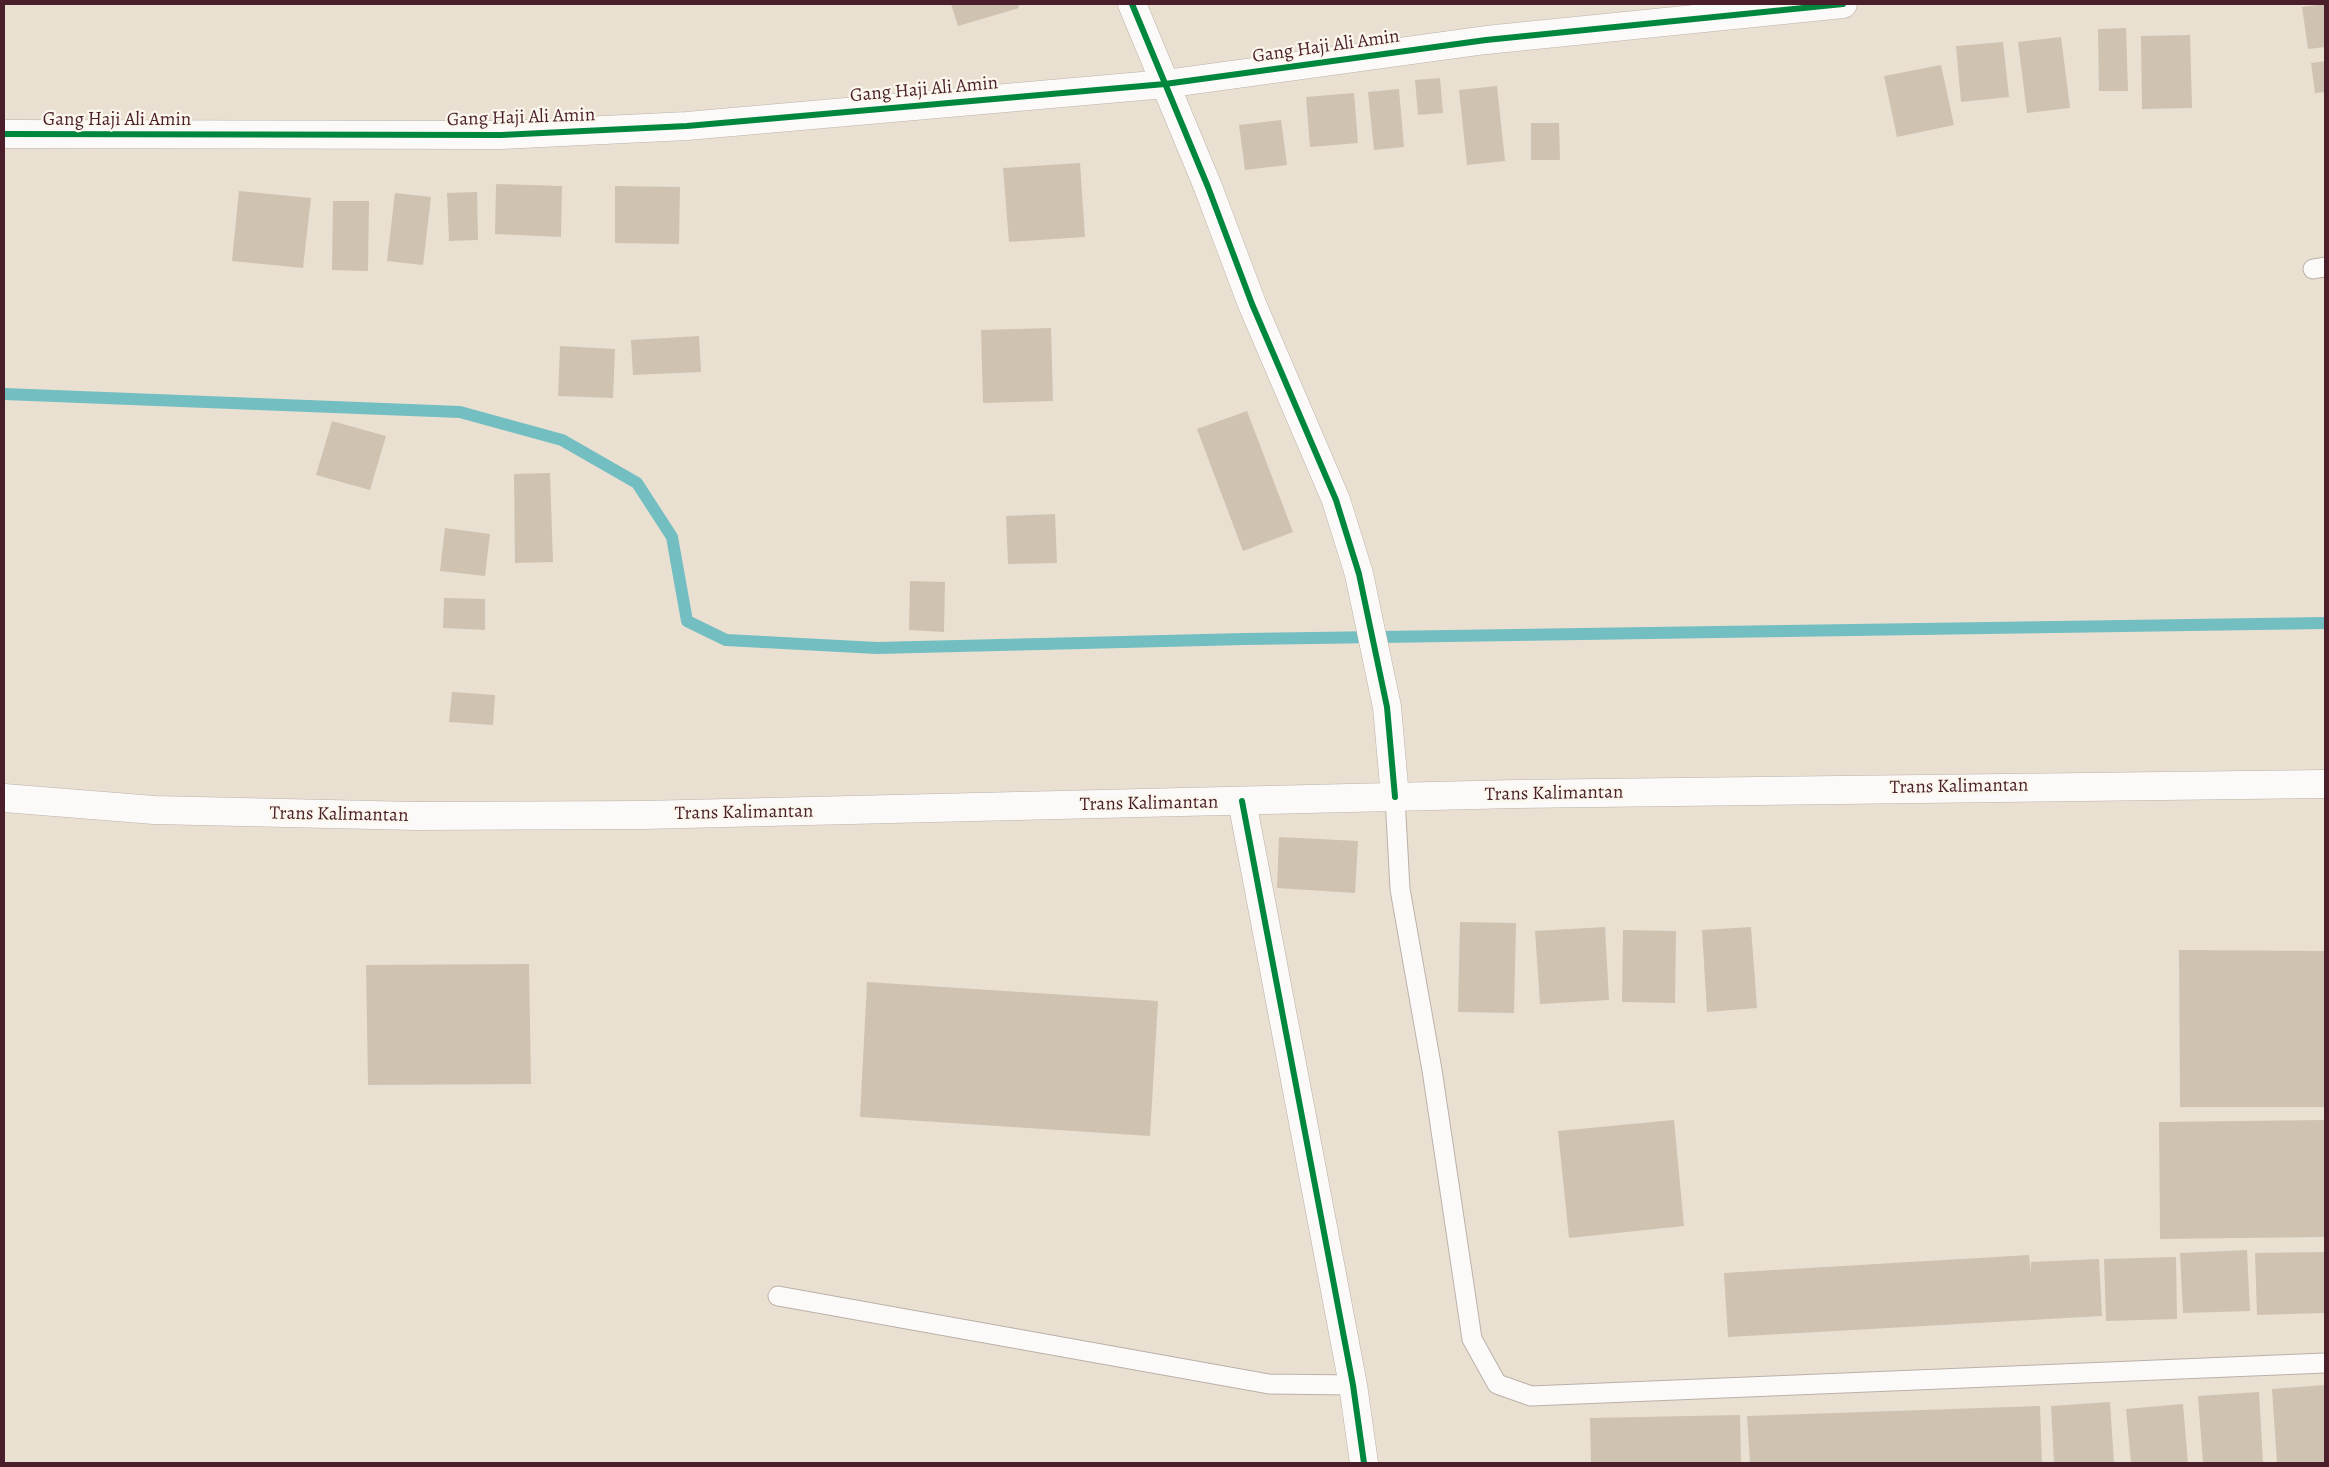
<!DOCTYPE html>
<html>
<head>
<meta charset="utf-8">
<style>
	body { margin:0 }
	#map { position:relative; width:2329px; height:1467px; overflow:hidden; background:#eae0d2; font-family:Alegreya,serif }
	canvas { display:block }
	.frame { position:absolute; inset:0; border:5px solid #4a1f2b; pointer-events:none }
</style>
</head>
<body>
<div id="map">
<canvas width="2329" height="1467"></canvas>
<div class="frame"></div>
</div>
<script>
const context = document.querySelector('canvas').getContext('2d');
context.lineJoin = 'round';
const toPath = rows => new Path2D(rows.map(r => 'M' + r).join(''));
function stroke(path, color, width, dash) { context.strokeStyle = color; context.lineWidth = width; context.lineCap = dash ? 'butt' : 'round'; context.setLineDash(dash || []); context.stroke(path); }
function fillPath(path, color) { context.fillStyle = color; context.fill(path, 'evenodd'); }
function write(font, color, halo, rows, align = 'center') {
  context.font = font + ' Alegreya,serif'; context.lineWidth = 4.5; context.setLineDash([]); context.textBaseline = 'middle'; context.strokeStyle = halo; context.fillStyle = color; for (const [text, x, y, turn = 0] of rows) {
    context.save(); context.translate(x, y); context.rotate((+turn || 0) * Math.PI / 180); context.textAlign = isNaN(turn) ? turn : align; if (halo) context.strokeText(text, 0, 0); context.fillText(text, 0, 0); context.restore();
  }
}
stroke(toPath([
	[4,394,460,412,562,440,637,483,672,537,687,621,726,640,877,648,1245,639,2325,623]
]), '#73bec1', 12);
fillPath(toPath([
	[951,4,1018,4,1019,8,958,26],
	[2325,4,2325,47,2308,49,2302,7],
	[2126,28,2128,91,2099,91,2098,29],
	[2190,35,2192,108,2142,109,2141,36],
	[2061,37,2070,108,2027,113,2018,42],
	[2003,42,2009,97,1961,102,1956,46],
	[2325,61,2325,92,2315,93,2311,63],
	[1941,65,1954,125,1897,137,1884,76],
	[1440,78,1443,113,1418,115,1415,80],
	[1497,86,1505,161,1467,165,1459,90],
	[1399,89,1404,147,1374,150,1368,92],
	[1354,93,1358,143,1310,147,1306,97],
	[1281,120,1287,165,1245,170,1239,125],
	[1531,123,1559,123,1560,160,1531,160],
	[1080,163,1085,237,1009,242,1003,168],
	[496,184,562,186,561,237,495,234],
	[615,186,680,187,679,244,615,243],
	[239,191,311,198,303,268,232,261],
	[477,192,478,240,449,241,447,193],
	[395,193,431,197,423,265,387,261],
	[333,201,369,201,368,271,332,270],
	[1051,328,1053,401,983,403,981,330],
	[699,336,701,372,633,375,631,340],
	[560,346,615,349,613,398,558,396],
	[1247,411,1293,532,1243,551,1197,429],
	[332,421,386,436,370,490,316,475],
	[550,473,553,562,515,563,514,474],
	[1055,514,1057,563,1008,564,1006,516],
	[445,528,490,534,485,576,440,571],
	[910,581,945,582,944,632,909,630],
	[444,598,485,599,485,630,443,628],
	[452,692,495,695,493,725,449,722],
	[1279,837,1358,841,1355,893,1277,888],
	[1460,922,1516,923,1514,1013,1458,1012],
	[1605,927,1609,1000,1540,1004,1535,931],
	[1751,927,1757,1008,1707,1012,1702,930],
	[1623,930,1676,931,1675,1003,1622,1002],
	[2179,950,2325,951,2325,1107,2180,1107],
	[529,964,531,1084,368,1085,366,965],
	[867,982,1158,1001,1150,1136,860,1117],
	[1674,1120,1684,1226,1569,1238,1558,1131],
	[2325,1120,2325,1237,2160,1239,2159,1122],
	[2247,1250,2250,1311,2183,1313,2180,1253],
	[2325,1252,2325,1313,2257,1315,2255,1253],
	[2029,1255,2031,1273,2031,1262,2099,1259,2102,1316,1728,1337,1724,1273],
	[2176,1257,2177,1319,2106,1321,2104,1259],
	[2325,1385,2325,1463,2277,1463,2272,1389],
	[2259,1392,2263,1463,2203,1463,2198,1396],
	[2110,1402,2114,1463,2054,1463,2051,1406],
	[2183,1404,2188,1463,2131,1463,2126,1409],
	[2040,1406,2042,1463,1750,1463,1747,1416],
	[1740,1415,1741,1463,1591,1463,1590,1418]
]), '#cfc2b0');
const lane = toPath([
	[2313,269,2325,267],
	[1395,797,1400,889,1432,1070,1472,1339,1497,1384,1531,1396,2325,1363],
	[778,1296,1269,1384,1353,1385]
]);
const street = toPath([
	[1132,4,1208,187,1252,304,1336,500,1359,574,1387,707,1395,797],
	[4,134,501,135,687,126,1165,84,1486,40,1843,4],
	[1242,801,1353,1385,1364,1463]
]);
const highway = toPath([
	[4,798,154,810,416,816,643,815,1516,794,2325,784]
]);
stroke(lane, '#bab0a8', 21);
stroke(street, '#bab0a8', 29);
stroke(highway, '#bab0a8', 29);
stroke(lane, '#fcfaf8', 19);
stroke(street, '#fcfaf8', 28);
stroke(highway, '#fcfaf8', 28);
stroke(toPath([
	[1132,4,1208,187,1252,304,1336,500,1359,574,1387,707,1395,797],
	[4,134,501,135,687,126,1165,84,1486,40,1843,4],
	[1242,801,1353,1385,1364,1463]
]), '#00873e', 6);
write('19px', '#4a1f2b', '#fbf7ec', [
	["Gang Haji Ali Amin",1326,47,-8],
	["Gang Haji Ali Amin",924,90,-5],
	["Gang Haji Ali Amin",521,118,-2],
	["Gang Haji Ali Amin",117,120],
	["Trans Kalimantan",1959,787,-1],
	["Trans Kalimantan",1554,794,-1],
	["Trans Kalimantan",1149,804,-1],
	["Trans Kalimantan",744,813,-1],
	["Trans Kalimantan",339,815,1]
]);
</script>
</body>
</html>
